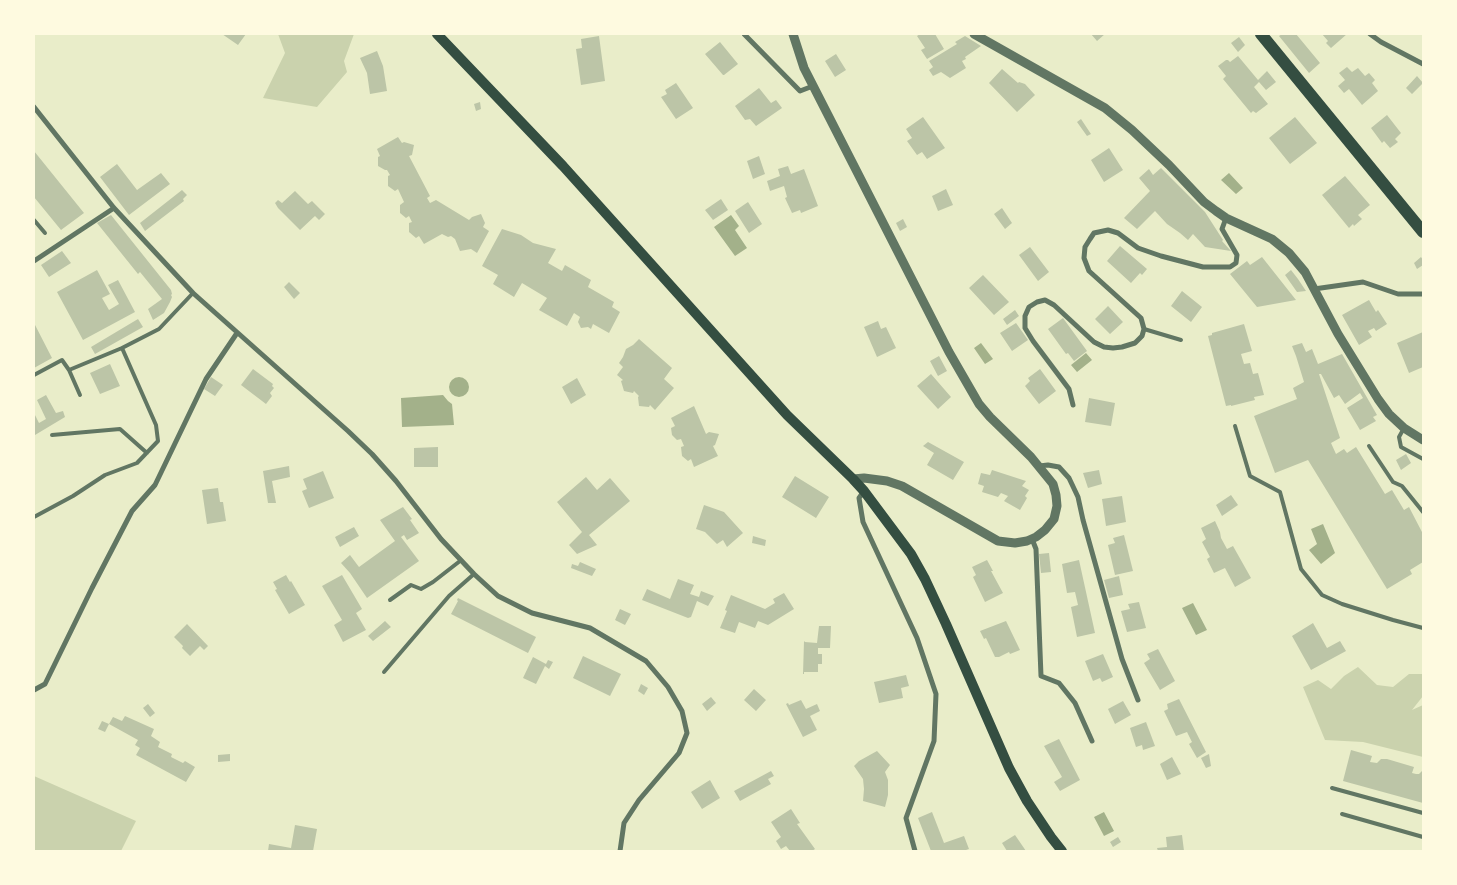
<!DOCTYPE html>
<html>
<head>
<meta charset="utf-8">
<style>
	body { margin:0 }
	#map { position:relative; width:1457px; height:885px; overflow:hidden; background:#e9edc9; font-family:Signika,sans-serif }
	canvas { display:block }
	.frame { position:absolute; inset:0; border:35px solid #fefae0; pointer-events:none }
</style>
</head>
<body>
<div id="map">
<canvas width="1457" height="885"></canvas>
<div class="frame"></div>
</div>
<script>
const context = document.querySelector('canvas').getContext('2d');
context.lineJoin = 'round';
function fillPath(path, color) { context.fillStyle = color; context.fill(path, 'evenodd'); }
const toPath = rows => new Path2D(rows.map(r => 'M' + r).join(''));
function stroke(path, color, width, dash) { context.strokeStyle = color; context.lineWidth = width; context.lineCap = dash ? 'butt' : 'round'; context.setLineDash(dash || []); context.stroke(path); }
fillPath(toPath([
	[278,34,354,34,344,61,347,72,317,107,263,98,285,53],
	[1358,667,1377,685,1393,687,1409,674,1423,674,1423,696,1412,710,1423,705,1423,757,1363,742,1325,740,1303,687,1318,680,1331,689,1344,676],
	[34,776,136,821,121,851,34,851]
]), '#cad2ad');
fillPath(toPath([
	[1229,173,1243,188,1236,194,1221,180],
	[731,215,739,226,735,230,747,248,735,256,714,227],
	[981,343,993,359,985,364,974,348],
	[1086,353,1092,360,1077,372,1071,365],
	'449 387a10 10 0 1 1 20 0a10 10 0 1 1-20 0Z',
	[443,395,448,401,452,404,454,425,402,427,401,398],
	[1323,524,1335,553,1321,564,1309,550,1317,544,1311,529],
	[1193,603,1207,630,1196,635,1182,608],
	[1104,812,1114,831,1104,836,1094,817]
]), '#a3b18a');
fillPath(toPath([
	[222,34,246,34,238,45],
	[920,34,935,34,944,49,927,59,921,50,925,48,917,36],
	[1091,34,1105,34,1097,41],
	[1282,34,1296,34,1320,63,1309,73,1279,36],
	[1322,34,1347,34,1331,48,1326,43,1328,41],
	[599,36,605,81,581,85,576,49,582,48,581,39],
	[965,36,981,46,965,57,966,59,962,61,966,68,950,78,941,72,933,76,929,70,933,67,929,61,957,44,955,42],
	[1239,37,1245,45,1238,52,1231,43],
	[720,42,738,64,724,75,723,75,705,54],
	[377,51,383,66,387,91,370,94,367,73,360,58],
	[836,54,846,70,835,77,825,61],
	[1238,56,1258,80,1267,71,1276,82,1266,90,1259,82,1254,87,1268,104,1256,113,1253,111,1251,113,1223,79,1226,76,1218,66,1226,60,1228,60,1230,62],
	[1347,67,1352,72,1358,68,1365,76,1369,73,1375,80,1372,83,1378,91,1362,105,1349,89,1344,93,1338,86,1345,80,1339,73],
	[1002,69,1018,83,1019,82,1025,84,1035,95,1017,112,989,83],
	[1417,76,1423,83,1412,94,1406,88],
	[676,83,693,108,676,119,661,97,667,94,665,90],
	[759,88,771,103,776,100,782,108,756,126,750,119,745,120,735,106],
	[480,102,481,109,476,111,474,104],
	[1387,115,1401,133,1395,139,1398,142,1390,148,1384,141,1382,143,1371,128],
	[923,117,945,148,927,159,922,152,917,155,907,141,912,138,906,129],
	[1295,117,1317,143,1290,164,1269,138],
	[1081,119,1091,134,1087,136,1077,122],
	[398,137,402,143,404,142,414,145,412,155,409,156,430,196,427,198,430,203,436,200,469,220,472,217,481,214,485,223,483,227,489,231,477,253,471,249,460,251,455,239,451,236,448,237,442,234,424,244,419,236,416,238,409,232,409,223,412,222,409,216,406,218,400,213,400,205,404,202,398,189,395,191,388,186,388,176,390,175,387,170,385,170,378,166,378,157,380,156,377,149],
	[1109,148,1123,170,1104,182,1091,160],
	[34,151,84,213,61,230,34,197],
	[759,156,765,174,753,179,747,161],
	[117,164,137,190,161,173,170,184,129,215,100,177],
	[788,166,791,174,804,169,818,206,801,213,800,210,792,213,785,198,787,197,784,186,770,191,767,181,780,176,778,169],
	[1161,168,1205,212,1223,240,1222,241,1231,251,1205,247,1193,234,1188,240,1180,233,1167,224,1155,211,1137,229,1124,218,1150,191,1139,178,1149,169,1153,175],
	[1345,176,1370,205,1358,215,1362,219,1354,226,1353,224,1349,228,1322,195],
	[946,189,953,205,938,211,932,196],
	[182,190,187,195,183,199,184,201,145,231,140,223],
	[295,191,308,204,312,201,325,214,319,220,315,216,300,230,278,208,275,203,278,200,282,203],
	[721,199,728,210,713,220,705,210],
	[748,202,762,224,749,233,735,211],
	[1002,208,1012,223,1005,229,994,214],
	[111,215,171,290,172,294,171,295,172,297,170,302,164,313,153,320,148,309,162,299,140,272,138,274,97,223],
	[903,219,907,227,900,231,896,223],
	[502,229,521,235,533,243,556,249,548,263,562,271,565,265,591,280,588,287,614,302,612,307,620,312,609,333,593,324,591,329,588,327,581,328,578,322,580,317,574,313,567,326,539,310,547,298,522,283,514,297,493,284,498,275,482,266],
	[1120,246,1147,269,1142,275,1140,273,1131,283,1107,261],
	[1030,247,1049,272,1038,281,1019,255],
	[62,251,71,263,49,277,41,265],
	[1262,257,1296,300,1257,307,1230,274,1247,261,1250,265],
	[1421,257,1423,260,1423,265,1417,269,1414,263],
	[97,270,110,294,102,298,109,310,119,304,108,285,118,280,135,312,83,340,57,292],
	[1291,270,1298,279,1306,291,1297,292,1285,275],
	[983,275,1009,302,994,315,969,288],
	[289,282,300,293,294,299,284,287],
	[1182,291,1202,307,1191,322,1171,306],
	[1369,300,1376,312,1378,310,1387,324,1376,331,1374,328,1368,331,1372,337,1359,345,1342,315],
	[1108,306,1123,322,1110,334,1095,319],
	[1015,310,1019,316,1007,325,1003,319],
	[1063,318,1087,351,1074,361,1068,353,1066,354,1048,329],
	[138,319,143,327,95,354,91,347],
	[878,321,881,329,886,327,896,348,877,357,864,327],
	[34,323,52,358,34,368],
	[1016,323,1028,340,1012,351,1000,333],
	[1244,324,1252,351,1241,354,1244,364,1250,363,1253,374,1258,373,1264,395,1254,397,1255,400,1231,406,1231,405,1226,406,1208,336,1212,335,1212,333],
	[1423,332,1423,367,1409,373,1397,343],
	[639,339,672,368,664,379,674,388,655,410,650,405,649,407,639,406,638,397,639,396,634,391,633,393,624,391,621,381,623,380,617,375,623,367,619,363,623,357,626,349,633,345],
	[1302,343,1306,352,1312,349,1318,364,1342,354,1377,415,1373,417,1376,421,1360,430,1347,408,1363,398,1360,393,1345,404,1339,395,1334,398,1321,374,1319,374,1340,438,1331,443,1336,454,1344,449,1347,453,1356,447,1385,494,1392,490,1404,510,1409,507,1423,534,1423,562,1410,570,1412,574,1387,589,1308,460,1275,473,1254,416,1297,399,1293,388,1304,382,1296,356,1292,346],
	[939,356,947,371,938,376,930,361],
	[110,364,120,386,100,394,90,373],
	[253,369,273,384,272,386,274,388,270,393,272,396,266,404,241,385],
	[1040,369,1056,391,1039,404,1025,386,1030,381,1028,378],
	[931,374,951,397,938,409,917,386],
	[211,377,223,385,215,396,204,389],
	[577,378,586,395,571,404,562,387],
	[46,395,56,413,63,411,65,417,35,435,34,413,39,423,46,419,37,400],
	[1089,398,1115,403,1111,426,1085,422],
	[694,406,706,434,709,432,719,434,715,445,713,446,718,456,694,467,691,459,688,461,682,456,681,447,684,446,681,439,677,440,672,435,671,428,675,426,671,418],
	[928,442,964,462,953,480,927,465,934,453,923,446],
	[438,447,438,467,414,467,414,448],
	[1406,454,1411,463,1401,470,1396,460],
	[289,466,290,477,272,481,276,503,268,503,263,471],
	[992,470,1026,481,1022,486,1029,490,1025,496,1027,498,1020,510,1004,501,1008,496,1001,493,998,497,982,492,984,486,978,484,981,473,990,475],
	[1099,470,1102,484,1088,488,1083,473],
	[323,471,334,498,309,508,302,491,307,489,303,479],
	[795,476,829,497,816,518,782,497],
	[586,477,597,490,610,478,630,501,589,535,597,545,577,554,569,545,582,532,557,502],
	[218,488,220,502,223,502,226,521,207,524,202,490],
	[1231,495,1238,505,1222,516,1216,505],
	[1122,496,1126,522,1106,526,1102,499],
	[704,505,724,512,743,533,727,547,723,540,717,544,705,532,696,529],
	[403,507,412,519,410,520,419,533,407,540,404,535,401,537,419,561,367,598,350,573,341,563,350,555,359,567,395,541,380,520],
	[1215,521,1220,532,1221,538,1227,549,1233,546,1251,578,1235,587,1225,568,1214,573,1207,559,1210,557,1202,542,1206,539,1201,528],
	[354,527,359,536,340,547,335,537],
	[1124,535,1133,571,1115,575,1108,545,1115,543,1113,538],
	[753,536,766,540,765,546,752,543],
	[1049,553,1051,572,1041,573,1039,554],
	[987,560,993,571,991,571,1003,593,985,602,973,577,976,575,972,567],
	[1079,560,1095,633,1077,637,1071,607,1078,605,1075,592,1067,593,1062,564],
	[580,562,596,569,592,576,571,568,572,564,578,566],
	[286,575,290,582,291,581,305,605,289,614,275,590,277,589,273,582],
	[342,575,362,609,356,613,366,630,343,642,334,625,342,620,322,586],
	[1119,576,1123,595,1109,598,1104,580],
	[678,579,694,585,690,594,699,597,701,591,714,596,708,606,697,601,691,617,688,618,642,600,647,589,670,599],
	[784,593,794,609,768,625,758,621,755,628,739,622,735,633,720,628,727,611,725,610,731,595,765,609,775,603,773,599],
	[458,598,536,637,528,653,451,614,458,601,457,600],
	[1139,602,1146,628,1127,632,1121,611,1130,609,1128,604],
	[620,609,631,614,625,625,615,620],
	[385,621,391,627,373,641,368,636],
	[1006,621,1020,650,1010,654,1009,652,999,657,995,657,986,638,984,639,980,631],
	[1313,623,1327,648,1340,641,1346,651,1311,670,1292,636],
	[187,624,208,646,204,650,200,646,190,656,182,648,183,646,174,637],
	[819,626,831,626,830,648,818,648,818,654,822,654,822,664,818,664,818,672,804,672,804,674,803,674,804,641,805,642,817,643],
	[1158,649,1175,681,1160,690,1144,663,1150,659,1147,654],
	[1103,654,1113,677,1102,682,1100,678,1093,681,1085,661],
	[583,656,621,674,610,696,573,678],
	[533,657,546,664,548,660,553,662,549,669,545,666,536,684,523,678],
	[906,675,909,686,901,688,903,698,879,703,874,682],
	[641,684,648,688,644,695,638,691],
	[754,689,766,700,756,711,744,700],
	[711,697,716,703,707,711,702,704],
	[1179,699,1206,752,1197,758,1189,744,1192,742,1187,732,1176,736,1164,711,1168,709,1167,704],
	[801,700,806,709,817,704,820,711,810,716,817,730,803,737,786,704,788,703,789,705],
	[1123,701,1131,715,1115,724,1108,709],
	[148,704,155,713,150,717,143,708],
	[125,716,154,729,151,736,160,742,158,747,172,754,171,757,183,763,185,761,195,767,186,782,136,755,140,748,135,745,138,740,109,724,113,717,122,721],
	[102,721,109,724,105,732,98,729],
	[1146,722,1155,746,1143,750,1142,745,1136,747,1130,728],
	[1059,739,1080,780,1060,791,1054,782,1062,777,1044,746],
	[1351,750,1372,756,1370,762,1377,763,1381,759,1387,759,1414,767,1412,773,1416,774,1419,774,1423,770,1423,803,1343,781],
	[877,751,890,765,885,772,888,780,888,795,885,807,863,801,864,789,863,779,854,766,859,761],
	[230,754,230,761,218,762,218,755],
	[1209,754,1211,766,1206,768,1201,758],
	[1172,757,1181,774,1167,780,1160,764],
	[771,771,774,776,768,779,771,784,740,801,734,791],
	[710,780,720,798,702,809,691,792],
	[791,809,800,823,797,824,815,849,812,851,790,851,786,846,781,849,776,841,781,837,771,822],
	[932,812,944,843,964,836,969,849,963,851,931,851,918,818],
	[295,825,317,829,313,851,268,851,269,844,291,848],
	[1015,835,1026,851,1007,851,1002,843],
	[1182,835,1184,851,1158,851,1157,848,1167,847,1166,837],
	[1118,837,1121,842,1113,847,1110,842]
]), '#bcc5a7');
stroke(toPath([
	[34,220,45,233],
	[1144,329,1181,340],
	[69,370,80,395],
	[34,375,62,360,69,370,122,348],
	[1235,426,1250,476,1280,492,1301,569,1322,595,1342,604,1393,620,1423,628],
	[1404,428,1399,437,1401,447,1423,459],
	[52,435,120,429,147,453],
	[1369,446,1393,482,1402,486,1423,512],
	[34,517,73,496,105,475,137,463,158,441,156,425,122,348,159,329,193,293],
	[390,600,411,585,421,589,433,582,460,561],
	[384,672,449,596,474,574],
	[1332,788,1423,813],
	[1342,814,1423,837]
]), '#617663', 4);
stroke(toPath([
	[744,34,800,91,813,86],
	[1370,34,1381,42,1423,64],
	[34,107,114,208,193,293,348,431,372,454,396,481,441,539,474,574,498,596,532,613,590,628,646,661,668,687,682,711,687,733,679,753,639,800,624,823,620,851],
	[34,261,114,208],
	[1314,289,1363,282,1398,294,1423,294],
	[1073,405,1069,389,1033,341,1025,328,1025,316,1029,307,1037,302,1045,300,1054,305,1094,342,1104,347,1113,348,1122,347,1135,343,1142,336,1144,329,1141,318,1089,271,1084,258,1085,247,1090,239,1094,233,1108,230,1118,233,1138,248,1161,256,1203,267,1230,267,1236,263,1237,255,1222,229,1226,218],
	[1039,466,1048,465,1059,467,1069,478,1078,497,1083,520,1122,659,1138,700],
	[864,491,859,498,863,522,917,638,936,694,934,741,906,818,915,851],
	[1032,539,1036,549,1041,676,1059,683,1075,703,1092,741],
	[34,690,45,684,92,588,132,511,155,485,206,379,237,333]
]), '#617663', 5);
stroke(toPath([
	[793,34,804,68,949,352,979,404,990,417,1031,457,1053,484,1056,495,1057,506,1054,519,1045,530,1036,537,1027,541,1015,543,998,541,902,486,887,481,864,478,853,479],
	[974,34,1105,108,1132,130,1169,165,1204,202,1216,211,1226,218,1272,239,1289,253,1305,272,1338,334,1378,399,1389,414,1404,428,1423,440]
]), '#617663', 9);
stroke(toPath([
	[437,34,563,166,787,415,853,479,864,491,911,554,925,579,946,624,1009,768,1027,801,1051,837,1062,851]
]), '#344e41', 10);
stroke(toPath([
	[1261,34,1423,232]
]), '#344e41', 12);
</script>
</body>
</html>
